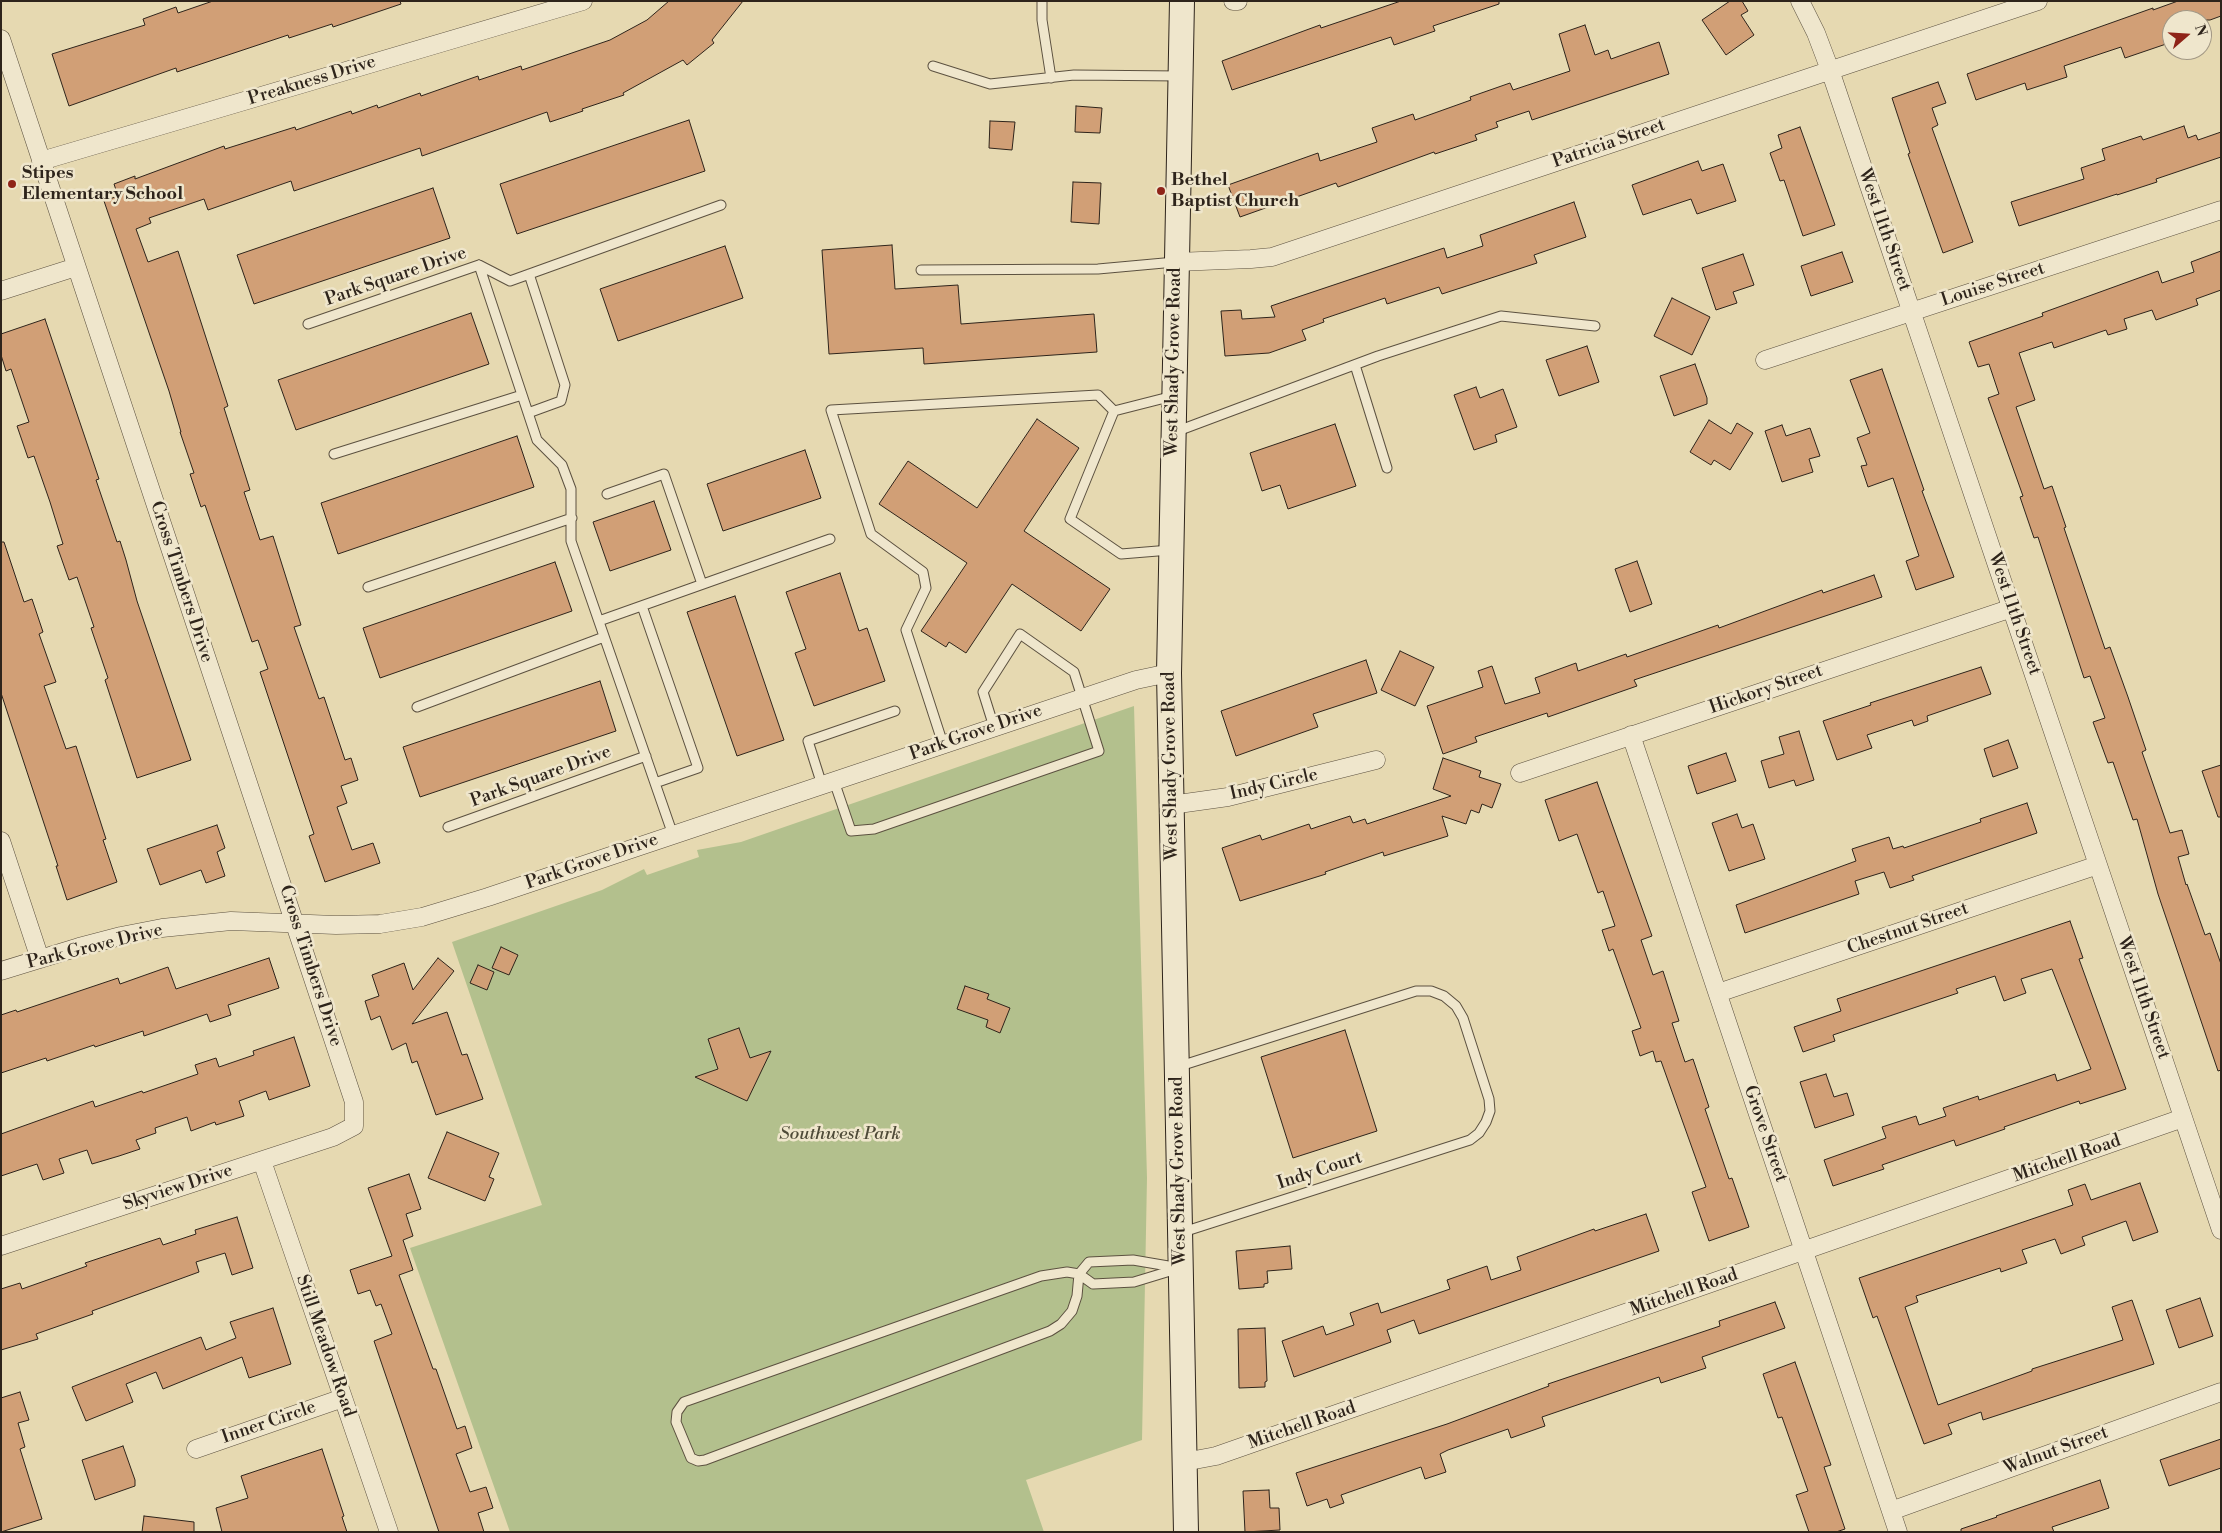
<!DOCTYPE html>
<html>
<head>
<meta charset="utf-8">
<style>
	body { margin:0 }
	#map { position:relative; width:2222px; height:1533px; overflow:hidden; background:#e6d9b1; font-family:"Libre Bodoni",serif }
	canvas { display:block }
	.frame { position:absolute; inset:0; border:2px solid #2e241b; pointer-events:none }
	.north { position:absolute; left:2162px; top:10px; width:50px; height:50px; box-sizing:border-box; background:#efe6cc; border:1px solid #a29885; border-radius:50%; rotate:71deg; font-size:14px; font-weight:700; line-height:20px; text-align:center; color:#2e241b }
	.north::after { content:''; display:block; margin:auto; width:18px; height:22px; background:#8f2418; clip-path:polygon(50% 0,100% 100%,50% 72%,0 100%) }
</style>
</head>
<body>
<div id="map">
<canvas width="2222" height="1533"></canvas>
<div class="frame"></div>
<div class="north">N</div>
</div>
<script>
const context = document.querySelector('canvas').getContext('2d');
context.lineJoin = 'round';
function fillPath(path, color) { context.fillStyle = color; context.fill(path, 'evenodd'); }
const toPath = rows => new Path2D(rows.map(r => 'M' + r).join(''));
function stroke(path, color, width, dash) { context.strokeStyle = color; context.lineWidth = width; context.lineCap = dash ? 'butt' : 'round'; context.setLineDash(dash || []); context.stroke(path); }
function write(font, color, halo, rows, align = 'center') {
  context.font = font + ' "Libre Bodoni",serif'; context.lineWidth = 5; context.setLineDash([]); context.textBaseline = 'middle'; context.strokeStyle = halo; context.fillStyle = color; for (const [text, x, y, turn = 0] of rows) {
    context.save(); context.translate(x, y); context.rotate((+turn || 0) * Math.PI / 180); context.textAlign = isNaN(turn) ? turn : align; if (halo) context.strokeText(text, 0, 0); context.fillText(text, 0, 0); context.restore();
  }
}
fillPath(toPath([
	[1134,706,1147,1178,1142,1440,1026,1480,1044,1532,510,1532,410,1248,542,1205,452,942,602,890,644,869,647,875,699,857,697,850,741,842]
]), '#b3c08d');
const building = toPath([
	[213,1,400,1,401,4,333,27,332,24,289,38,288,35,177,72,176,68,69,106,52,54,145,25,143,19,176,7,178,13,213,1],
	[669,1,743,1,712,40,714,43,687,65,683,60,623,93,624,95,582,109,583,111,550,122,547,112,422,156,420,148,294,191,291,181,208,210,204,199,149,218,151,223,136,229,148,262,178,251,228,406,224,408,250,490,244,492,260,540,273,536,301,625,294,627,319,699,324,697,345,760,351,758,358,780,341,786,347,803,337,807,352,850,373,843,380,863,325,882,309,836,314,834,260,672,268,669,258,640,252,642,205,505,201,507,190,474,194,473,180,432,181,432,169,391,104,201,118,196,114,184,135,176,135,179,224,146,225,149,295,127,296,130,351,111,352,114,377,105,378,108,420,93,421,96,478,76,479,80,521,66,522,70,610,40,647,20,669,1],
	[1401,1,1499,1,1499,4,1433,26,1435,31,1394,45,1391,37,1232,90,1222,61,1320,25,1321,28,1401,1],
	[1730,1,1742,1,1748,11,1741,15,1754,35,1726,55,1702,20,1730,1],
	[2178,1,2221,1,2221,16,2210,20,2172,20,2172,42,2125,58,2121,47,2064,66,2067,77,2027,90,2025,83,1976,100,1967,74,2153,8,2153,10,2178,1],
	[1585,25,1595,55,1608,50,1611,59,1659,42,1669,74,1532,120,1529,111,1496,122,1498,127,1475,135,1477,140,1435,154,1434,152,1338,187,1336,183,1240,217,1228,185,1318,153,1320,161,1377,142,1372,128,1413,114,1415,120,1471,100,1470,97,1510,83,1513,90,1570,71,1559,34,1585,25],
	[1938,82,1946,103,1932,108,1938,125,1932,128,1973,242,1943,253,1908,154,1910,153,1892,98,1938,82],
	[1076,106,1102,108,1100,133,1075,132,1076,106],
	[689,120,705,171,517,234,500,184,689,120],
	[990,121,1015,122,1012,150,989,148,990,121],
	[2184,126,2188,138,2196,135,2198,140,2221,132,2221,157,2156,179,2157,182,2117,195,2117,194,2019,226,2011,202,2084,179,2081,168,2105,160,2102,149,2141,136,2143,140,2184,126],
	[1800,127,1835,225,1803,236,1784,180,1780,181,1770,153,1782,148,1778,135,1800,127],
	[1698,161,1702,171,1723,164,1736,201,1697,214,1691,199,1643,215,1632,185,1698,161],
	[1073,182,1101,183,1099,224,1071,222,1073,182],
	[433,188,450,238,254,304,237,255,433,188],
	[1574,202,1586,237,1534,255,1537,263,1442,294,1439,287,1387,304,1385,298,1323,319,1324,322,1302,330,1306,340,1269,353,1225,356,1221,311,1241,310,1242,319,1275,317,1271,306,1444,248,1447,258,1483,246,1480,235,1574,202],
	[892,245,895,289,958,285,961,324,1094,314,1097,352,924,364,923,348,829,354,822,250,892,245],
	[725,246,743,298,618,341,600,289,725,246],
	[2221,251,2221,290,2196,299,2198,305,2156,320,2152,310,2124,319,2127,329,2108,335,2106,330,2054,348,2052,342,2019,353,2035,400,2016,407,2044,489,2052,486,2066,527,2064,528,2105,649,2110,647,2128,697,2146,750,2142,752,2170,833,2182,830,2189,854,2178,857,2186,885,2187,884,2205,935,2210,933,2221,964,2221,1070,2218,1071,2158,894,2137,819,2133,820,2113,762,2108,763,2093,722,2105,718,2090,676,2084,678,2038,537,2034,538,2020,497,2023,496,1988,398,1999,394,1989,364,1978,367,1969,342,2043,316,2042,313,2158,271,2162,283,2194,272,2191,262,2221,251],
	[1842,252,1853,282,1811,296,1801,266,1842,252],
	[1743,254,1754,285,1733,292,1737,303,1716,310,1702,268,1743,254],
	[1672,298,1710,317,1692,355,1654,336,1672,298],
	[471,313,489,364,296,430,278,380,471,313],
	[45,319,99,479,96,480,117,542,120,541,126,560,137,601,191,760,137,778,105,680,108,678,91,628,94,627,77,577,69,580,57,546,63,544,50,502,34,456,28,458,17,426,29,422,11,369,6,371,1,355,1,334,45,319],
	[1587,346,1599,382,1559,396,1546,360,1587,346],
	[1695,364,1707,398,1707,404,1674,416,1660,376,1695,364],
	[1882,369,1924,490,1922,491,1954,577,1916,590,1906,561,1919,556,1893,478,1868,487,1861,466,1867,465,1857,438,1870,433,1850,380,1882,369],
	[1476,387,1480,398,1503,389,1517,427,1495,435,1497,442,1474,450,1454,395,1476,387],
	[1037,419,1079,448,1024,531,1110,589,1081,631,1012,584,966,653,949,642,946,647,921,631,967,563,879,504,908,461,977,508,1037,419],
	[1709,420,1731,434,1737,423,1753,433,1730,470,1714,460,1711,465,1690,452,1709,420],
	[1335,424,1356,486,1288,509,1280,485,1262,491,1250,453,1335,424],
	[1782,425,1786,436,1810,428,1820,456,1809,459,1813,472,1782,482,1765,431,1782,425],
	[517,436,534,487,338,554,321,503,517,436],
	[805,450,821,498,723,531,707,484,805,450],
	[654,501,671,550,610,571,593,522,654,501],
	[1,542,4,542,24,602,32,599,43,632,39,634,56,682,44,686,66,749,76,746,106,839,103,840,117,882,67,900,56,866,58,866,1,693,1,542],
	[1637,561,1652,604,1630,612,1615,569,1637,561],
	[555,562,572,611,380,678,363,628,555,562],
	[840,573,859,631,867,628,885,681,814,706,795,653,806,649,786,592,840,573],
	[1874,575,1882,597,1634,680,1637,686,1548,717,1547,713,1475,737,1477,742,1443,754,1427,706,1483,687,1478,671,1492,666,1505,704,1540,693,1535,678,1576,663,1578,671,1626,654,1627,657,1718,625,1719,628,1822,590,1823,593,1874,575],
	[735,596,784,740,737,756,687,612,735,596],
	[1400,651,1434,667,1415,706,1381,690,1400,651],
	[1366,660,1377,693,1313,714,1318,727,1236,756,1221,711,1366,660],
	[1981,667,1991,694,1927,716,1928,721,1914,726,1912,720,1867,735,1872,748,1837,760,1823,721,1871,705,1870,703,1981,667],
	[600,681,616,731,420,797,403,747,600,681],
	[1799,731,1814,780,1796,786,1794,780,1769,788,1761,761,1784,754,1779,737,1799,731],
	[2008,740,2018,768,1993,777,1984,749,2008,740],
	[1726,753,1736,781,1697,794,1688,766,1726,753],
	[1443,758,1481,771,1479,777,1501,784,1492,808,1482,804,1479,813,1471,810,1466,824,1442,816,1448,836,1384,856,1383,852,1325,872,1326,874,1240,901,1222,848,1260,835,1262,840,1309,824,1311,829,1350,816,1353,823,1365,819,1367,824,1451,796,1433,789,1443,758],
	[2221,765,2221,817,2218,817,2202,771,2221,765],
	[1597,782,1652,936,1641,940,1653,975,1663,971,1679,1021,1672,1023,1685,1062,1693,1059,1709,1107,1705,1109,1729,1179,1732,1178,1749,1227,1709,1241,1692,1192,1706,1187,1661,1061,1656,1062,1653,1051,1640,1056,1632,1031,1641,1028,1613,949,1609,951,1602,930,1615,926,1603,891,1598,893,1577,834,1559,841,1545,800,1597,782],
	[2027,803,2037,833,1912,876,1914,880,1890,888,1884,872,1855,881,1859,894,1745,933,1736,905,1856,861,1852,849,1889,837,1893,849,1903,846,1904,848,1981,822,1980,819,2027,803],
	[1737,814,1742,828,1753,824,1765,859,1729,871,1712,823,1737,814],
	[217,825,225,848,217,852,225,876,206,883,201,870,160,885,147,849,217,825],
	[2070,921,2083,958,2079,959,2126,1089,2080,1104,2079,1101,2004,1127,2005,1129,1956,1146,1954,1140,1882,1165,1884,1169,1833,1186,1824,1160,1886,1138,1882,1127,1916,1116,1919,1125,1946,1116,1943,1108,1978,1096,1979,1100,2055,1074,2057,1081,2091,1069,2052,969,2021,979,2026,993,2004,1001,1995,976,1956,989,1958,993,1833,1035,1835,1041,1803,1052,1794,1027,1841,1011,1837,999,2070,921],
	[501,947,518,955,509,975,492,968,501,947],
	[269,958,279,988,228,1005,231,1015,210,1022,207,1014,144,1036,143,1031,95,1047,94,1045,47,1061,46,1058,1,1073,1,1015,16,1010,17,1012,118,978,120,984,168,967,176,989,269,958],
	[438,958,454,971,412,1024,447,1012,462,1055,467,1054,483,1099,436,1115,417,1061,412,1063,406,1043,392,1050,380,1016,371,1020,365,1001,379,996,372,975,404,963,413,990,438,958],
	[478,965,494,972,487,990,470,983,478,965],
	[965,986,989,994,987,999,1010,1008,1000,1033,986,1027,988,1020,957,1009,965,986],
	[739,1028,750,1058,771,1051,747,1101,695,1077,718,1069,708,1039,739,1028],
	[1345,1030,1377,1131,1293,1158,1261,1057,1345,1030],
	[294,1037,310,1086,269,1100,266,1091,239,1101,244,1116,216,1125,215,1122,191,1131,187,1117,155,1128,156,1133,136,1140,140,1149,119,1156,92,1164,87,1150,59,1159,64,1173,43,1180,37,1164,1,1176,1,1134,93,1101,95,1107,142,1091,143,1093,198,1074,195,1065,216,1058,219,1067,254,1055,253,1051,294,1037],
	[1826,1074,1834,1097,1847,1093,1854,1115,1815,1128,1800,1082,1826,1074],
	[447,1132,499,1153,489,1177,494,1179,485,1201,428,1178,447,1132],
	[409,1174,421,1209,406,1214,413,1236,403,1240,413,1270,399,1275,433,1369,436,1369,457,1429,465,1426,472,1448,456,1454,470,1492,486,1487,493,1508,478,1513,484,1532,439,1532,374,1341,392,1334,381,1304,376,1306,370,1290,358,1294,350,1270,392,1256,368,1188,409,1174],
	[2140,1183,2158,1232,2133,1241,2126,1221,2082,1237,2085,1245,2061,1254,2055,1239,2022,1250,2027,1263,2001,1272,2000,1268,1916,1296,1918,1302,1905,1307,1938,1405,2032,1371,2032,1369,2123,1340,2112,1307,2132,1300,2154,1364,1983,1420,1981,1412,1948,1424,1952,1434,1924,1444,1877,1316,1873,1318,1859,1278,2073,1205,2068,1190,2085,1184,2091,1200,2140,1183],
	[1646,1214,1659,1251,1419,1334,1414,1320,1387,1330,1391,1342,1294,1377,1282,1341,1323,1326,1326,1335,1354,1325,1350,1313,1378,1303,1381,1313,1450,1289,1447,1280,1487,1266,1491,1280,1521,1270,1517,1257,1594,1229,1595,1231,1646,1214],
	[237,1217,253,1268,232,1275,225,1253,196,1262,199,1272,92,1311,93,1314,36,1334,38,1339,1,1350,1,1289,20,1283,22,1289,87,1266,85,1263,160,1238,163,1245,196,1234,195,1230,237,1217],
	[1290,1246,1292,1269,1267,1271,1268,1283,1264,1284,1264,1287,1239,1289,1236,1251,1290,1246],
	[2200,1298,2213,1336,2179,1348,2166,1310,2200,1298],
	[1775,1302,1785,1328,1702,1357,1706,1368,1661,1383,1659,1377,1542,1417,1545,1426,1511,1438,1508,1429,1448,1450,1440,1454,1446,1472,1425,1479,1421,1467,1341,1495,1344,1503,1330,1508,1327,1499,1307,1506,1296,1473,1447,1424,1549,1386,1548,1384,1720,1326,1719,1321,1775,1302],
	[273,1308,291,1364,249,1378,242,1357,163,1389,156,1372,126,1384,133,1402,86,1421,72,1387,201,1337,206,1350,236,1338,230,1322,273,1308],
	[1265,1328,1267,1381,1265,1382,1265,1387,1239,1388,1238,1329,1265,1328],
	[1795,1362,1831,1465,1824,1467,1845,1529,1836,1532,1809,1532,1796,1495,1808,1491,1782,1417,1778,1418,1763,1374,1795,1362],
	[20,1392,29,1420,18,1423,25,1447,20,1449,42,1519,1,1532,1,1398,20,1392],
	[2221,1439,2221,1468,2169,1486,2160,1460,2221,1439],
	[123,1446,135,1480,135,1486,95,1500,82,1460,123,1446],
	[322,1449,344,1516,342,1517,347,1532,222,1532,216,1508,248,1498,241,1476,322,1449],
	[2100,1480,2109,1508,2052,1527,2054,1532,1961,1532,1961,1529,1997,1517,1996,1516,2100,1480],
	[1269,1490,1270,1508,1279,1508,1280,1530,1245,1532,1243,1491,1269,1490],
	[144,1516,194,1522,194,1532,142,1532,144,1516]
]);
fillPath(building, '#d19f76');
stroke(building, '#2e241b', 1);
const lane = toPath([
	[1042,1,1042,20,1051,78],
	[933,66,990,84,1074,75,1180,76],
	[479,265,537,440,562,465,571,489,571,541,673,835],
	[479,265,510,281,721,205],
	[921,270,1098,269,1175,262],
	[308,324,479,265],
	[1355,365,1387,468],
	[1114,411,1070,519,1121,554,1170,550],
	[1114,411,1173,396],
	[528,413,561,401,565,385,529,274],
	[1175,432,1378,356,1501,316,1595,326],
	[334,454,522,395],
	[607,494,664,474,702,584],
	[368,587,572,518],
	[642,606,698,768,655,783],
	[599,621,830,539],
	[417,707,604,637],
	[943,744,906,630,926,588,923,572,871,534,831,410,1098,395,1114,411],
	[834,781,851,831,874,829,1099,751,1074,672,1020,634,983,692,994,727],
	[822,785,808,741,895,711],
	[448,827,646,756],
	[1177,1067,1416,991,1431,991,1444,996,1456,1006,1463,1018,1489,1099,1490,1111,1486,1122,1479,1133,1470,1140,1180,1233],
	[1180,1268,1133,1260,1089,1262,1079,1274,1077,1296,1072,1311,1061,1324,1050,1331,705,1460,698,1461,691,1458,676,1422,677,1412,684,1402,1041,1276,1067,1272,1079,1274,1093,1284,1134,1282,1180,1268]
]);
const street = toPath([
	[1233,1,1238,1],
	[1800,1,1816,33,1830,70,2221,1230],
	[1,39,354,1102,354,1126,333,1137,1,1246],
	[41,161,583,1],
	[1176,262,1251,259,1272,257,1293,250,2038,1],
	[1,291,76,267],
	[1765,360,2221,210],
	[1631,735,1898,1532],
	[1520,773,2012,608],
	[1171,805,1228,797,1376,760],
	[1,841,40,959],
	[1,971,79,947,121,936,162,928,231,921,336,925,380,924,422,917,488,897,1136,680,1169,673],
	[1718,993,2098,865],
	[262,1161,389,1532],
	[196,1449,343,1398],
	[1184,1462,1216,1456,2183,1118],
	[1891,1511,2221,1392]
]);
const secondary = toPath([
	[1182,1,1169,673,1186,1532]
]);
stroke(lane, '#5c5140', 11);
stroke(street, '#5c5140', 19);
stroke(secondary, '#2e241b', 26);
stroke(lane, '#efe6cc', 9);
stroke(street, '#efe6cc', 18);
stroke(secondary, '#efe6cc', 24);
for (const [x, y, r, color] of [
	[12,184,5,"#8f2418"],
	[1161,191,5,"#8f2418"]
]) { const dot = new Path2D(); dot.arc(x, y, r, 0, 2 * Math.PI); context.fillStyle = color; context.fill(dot); stroke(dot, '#efe6cc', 2); }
write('18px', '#2e241b', '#efe6cc', [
	["Preakness Drive",312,81,-17],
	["Patricia Street",1609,144,-19],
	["West 11th Street",1884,230,71],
	["Park Square Drive",396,277,-19],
	["Louise Street",1993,285,-18],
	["West Shady Grove Road",1174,362,-89],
	["Cross Timbers Drive",181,582,72],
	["West 11th Street",2014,614,71],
	["Hickory Street",1766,690,-19],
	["Park Grove Drive",976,733,-19],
	["West Shady Grove Road",1171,766,-91],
	["Park Square Drive",541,777,-20],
	["Indy Circle",1274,785,-13],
	["Park Grove Drive",592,862,-19],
	["Chestnut Street",1908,929,-19],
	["Park Grove Drive",95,947,-14],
	["Cross Timbers Drive",310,966,72],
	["West 11th Street",2143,998,71],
	["Grove Street",1765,1134,71],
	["Mitchell Road",2067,1159,-19],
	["West Shady Grove Road",1179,1171,-91],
	["Indy Court",1320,1171,-18],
	["Skyview Drive",178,1188,-18],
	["Mitchell Road",1684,1293,-19],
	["Still Meadow Road",325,1346,71],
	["Inner Circle",269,1423,-19],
	["Mitchell Road",1302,1426,-19],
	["Walnut Street",2056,1451,-20]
]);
write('bold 18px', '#2e241b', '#efe6cc', [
	["Stipes",22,174],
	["Elementary School",22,195],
	["Bethel",1171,181],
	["Baptist Church",1171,202]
], 'left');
write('italic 18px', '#4f4b38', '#efe6cc', [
	["Southwest Park",840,1135]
]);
</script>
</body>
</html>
